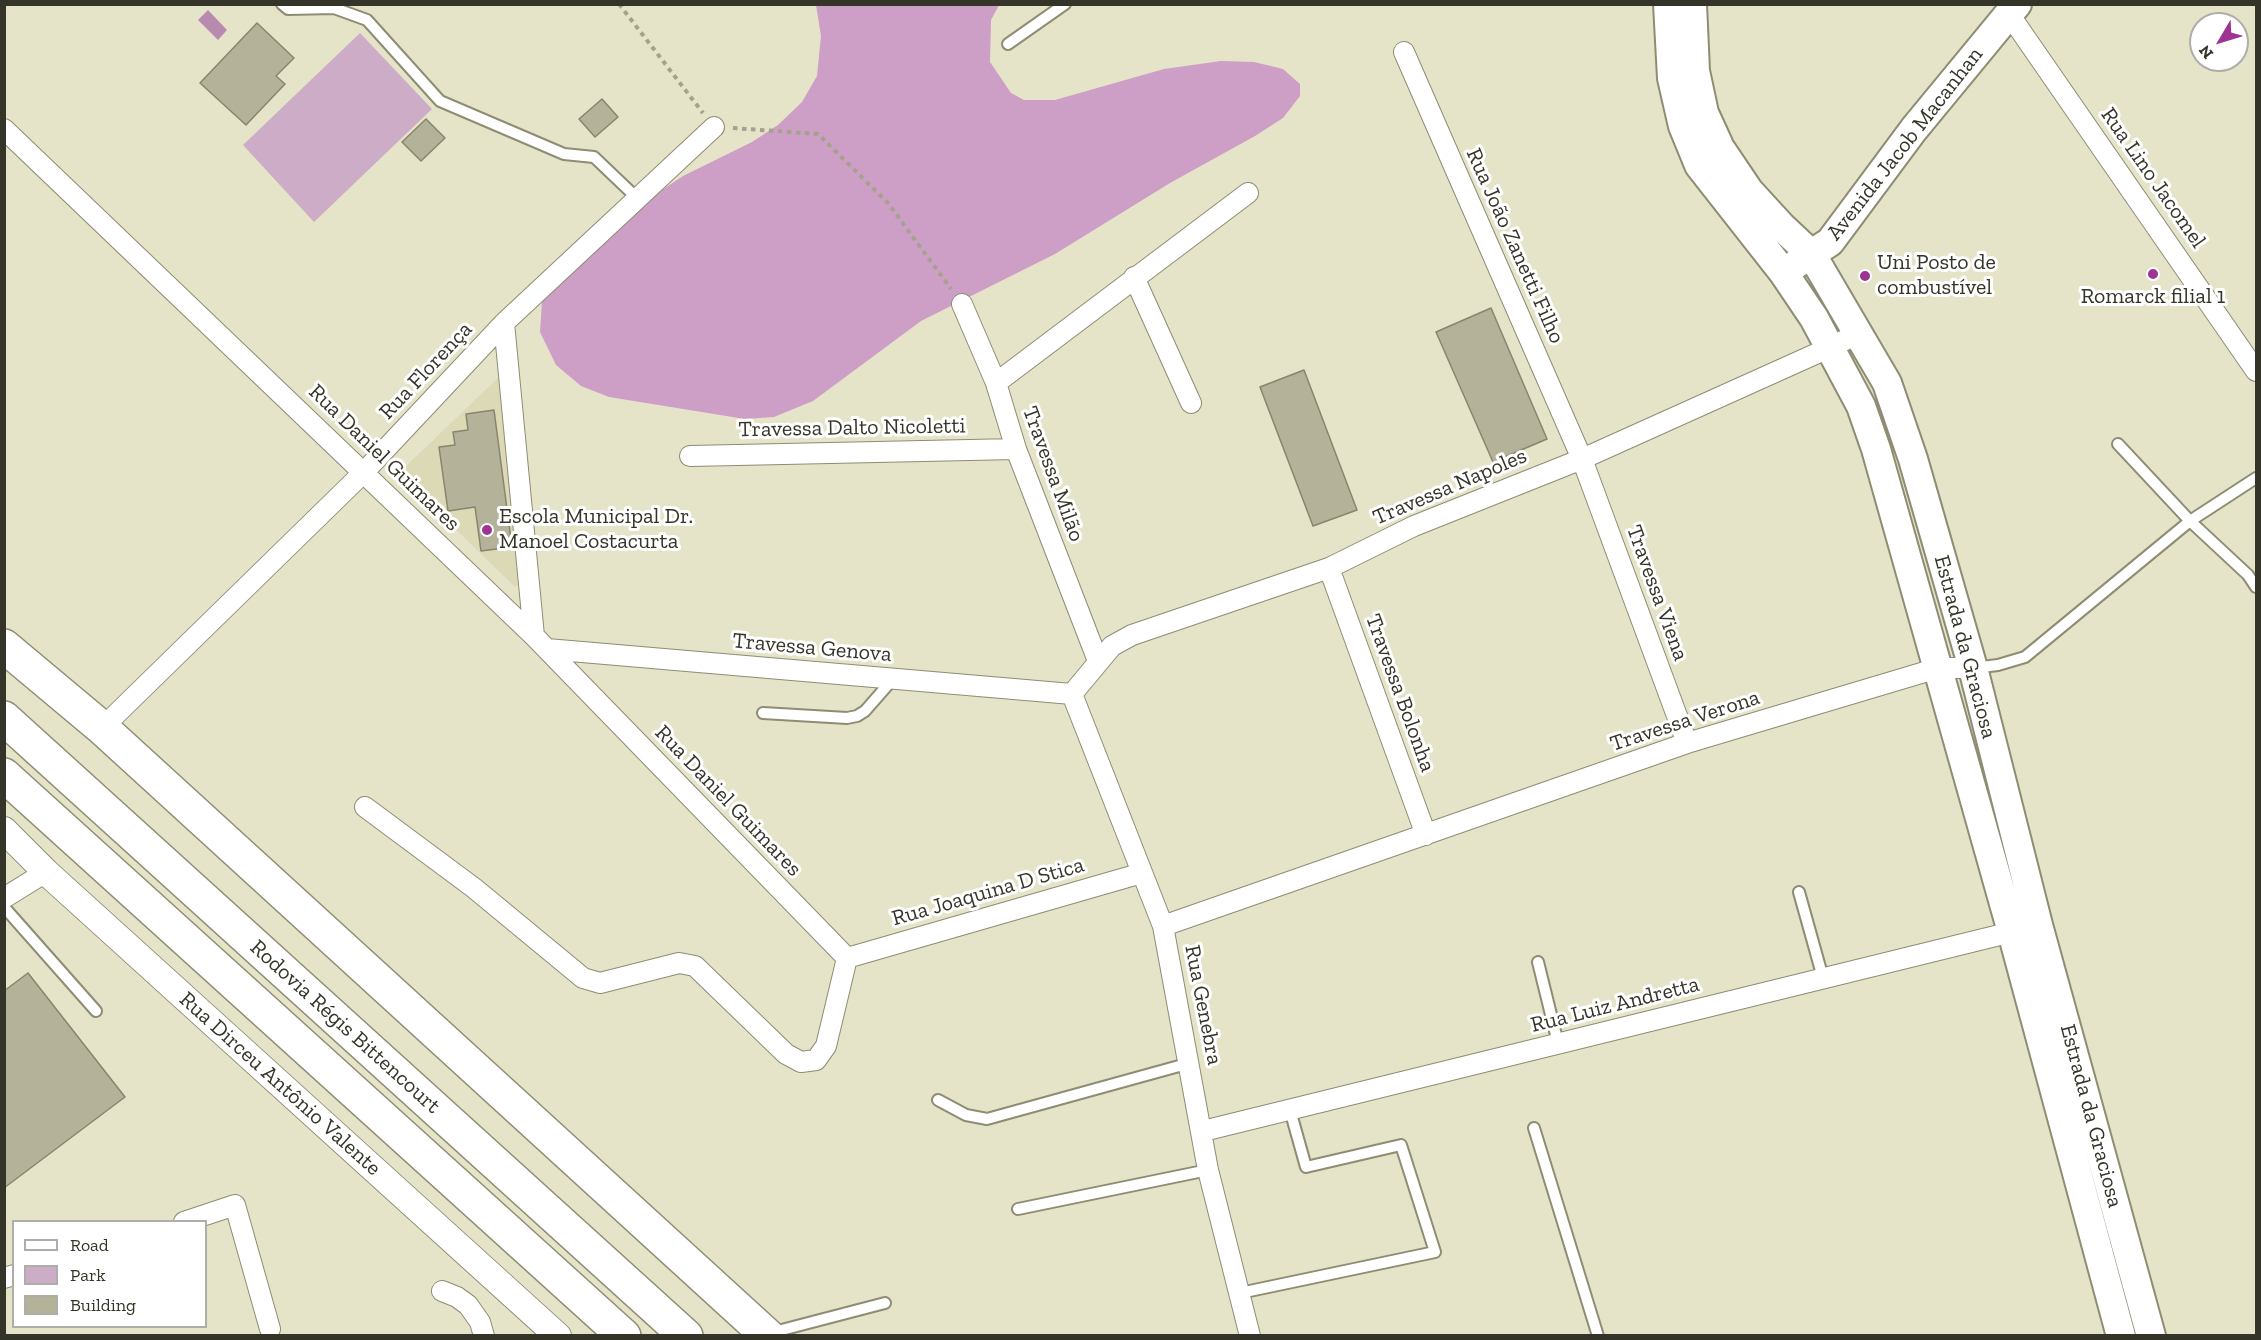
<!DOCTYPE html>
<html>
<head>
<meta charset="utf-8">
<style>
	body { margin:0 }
	#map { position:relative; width:2261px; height:1340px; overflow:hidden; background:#e5e3c8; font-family:"Zilla Slab",serif }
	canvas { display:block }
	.frame { position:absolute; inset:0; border:6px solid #353429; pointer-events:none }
	.legend { position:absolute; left:12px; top:1220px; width:195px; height:108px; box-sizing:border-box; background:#fff; border:2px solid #aeaea9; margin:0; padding:8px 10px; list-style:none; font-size:18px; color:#353429 }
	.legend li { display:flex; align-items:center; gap:12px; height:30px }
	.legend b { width:30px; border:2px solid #aeaea9 }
	.north { position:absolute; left:2189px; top:12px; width:60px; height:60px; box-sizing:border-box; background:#fff; border:2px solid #aeaea9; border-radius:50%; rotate:232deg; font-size:16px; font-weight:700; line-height:24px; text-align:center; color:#353429 }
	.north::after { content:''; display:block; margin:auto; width:21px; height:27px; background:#9e3394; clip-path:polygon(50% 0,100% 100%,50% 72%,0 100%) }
</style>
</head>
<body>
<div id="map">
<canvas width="2261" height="1340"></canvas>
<div class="frame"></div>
<ul class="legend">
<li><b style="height:8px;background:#fff"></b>Road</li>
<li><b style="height:16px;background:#ccacc7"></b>Park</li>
<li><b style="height:16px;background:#b4b298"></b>Building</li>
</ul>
<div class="north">N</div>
</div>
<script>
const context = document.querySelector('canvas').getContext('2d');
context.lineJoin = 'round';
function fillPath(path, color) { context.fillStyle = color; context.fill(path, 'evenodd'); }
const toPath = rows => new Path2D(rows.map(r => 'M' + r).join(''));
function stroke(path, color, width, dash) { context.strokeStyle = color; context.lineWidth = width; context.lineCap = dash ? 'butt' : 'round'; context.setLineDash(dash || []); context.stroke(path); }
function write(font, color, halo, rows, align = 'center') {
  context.font = font + ' "Zilla Slab",serif'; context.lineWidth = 6; context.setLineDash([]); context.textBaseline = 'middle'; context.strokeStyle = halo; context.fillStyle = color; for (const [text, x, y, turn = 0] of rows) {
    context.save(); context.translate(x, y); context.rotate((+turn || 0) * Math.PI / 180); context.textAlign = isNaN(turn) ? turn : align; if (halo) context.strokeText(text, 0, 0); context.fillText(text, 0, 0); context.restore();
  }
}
fillPath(toPath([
	[498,378,504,380,522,583,515,587,402,477,403,469]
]), '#dcd9b7');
fillPath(toPath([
	[360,33,432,109,314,222,243,145]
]), '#ccacc7');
fillPath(toPath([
	[816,5,999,5,991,20,990,62,1011,93,1024,100,1055,100,1164,69,1221,61,1254,62,1283,69,1300,84,1300,96,1283,118,1255,136,1170,183,1055,254,921,321,813,401,774,417,745,419,609,397,581,386,556,365,540,332,542,302,553,277,632,210,683,176,752,142,778,125,802,102,817,76,821,36]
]), '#cd9fc6');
fillPath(toPath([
	[208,10,227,30,218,40,198,20]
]), '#b88ab0');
const building = toPath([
	[257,23,294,58,276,76,285,84,246,125,200,83,257,23],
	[602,99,618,117,595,137,579,119,602,99],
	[426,119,445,138,421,161,402,142,426,119],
	[1491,308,1547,439,1493,462,1436,332,1491,308],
	[1304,370,1357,510,1313,526,1260,387,1304,370],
	[494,410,512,547,481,551,475,507,448,511,439,447,455,445,453,432,468,430,466,414,494,410],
	[28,973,125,1097,4,1188,4,991,28,973]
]);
fillPath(building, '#b4b298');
stroke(building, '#88856d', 1.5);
const service = toPath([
	[282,4,288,9,334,8,367,20,440,101,564,154,594,157,637,198],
	[1008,44,1065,4],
	[2118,444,2190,521,2248,575,2256,587],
	[1973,668,1998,665,2025,657,2190,521,2256,478],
	[763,713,847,718,857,716,865,711,893,679],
	[1799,892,1823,978],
	[4,907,96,1011],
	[1538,962,1558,1043],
	[938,1100,966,1115,987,1119,1190,1063],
	[1534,1128,1598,1336],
	[1018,1209,1208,1170],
	[1240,1293,1435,1252,1401,1145,1306,1167,1290,1110],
	[770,1333,885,1303]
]);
const minor = toPath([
	[2009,14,2256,371],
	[1404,52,1582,459,1687,743],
	[4,129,534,636,847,958],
	[1134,277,1191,403],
	[962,304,996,383,1016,449,1098,661],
	[504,323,534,636],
	[996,383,1248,193],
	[690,456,1016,449],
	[1329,568,1426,835],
	[547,649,1072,694],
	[1072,694,1112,646,1132,635,1329,568,1414,526,1582,459,1831,347,1859,333],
	[1072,694,1163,926,1208,1170,1250,1336],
	[102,728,364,472,504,323,714,127],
	[365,807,474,888,583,978,600,983,679,963,695,966,786,1054,801,1062,816,1060,826,1046,847,958],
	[4,898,46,872],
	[1163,926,1687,743,1938,668,1973,668],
	[847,958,1142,873],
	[1203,1131,2024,929],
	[184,1222,235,1205,270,1329],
	[4,1278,14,1275],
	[442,1291,457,1297,468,1305,480,1322,484,1336]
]);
const tertiary = toPath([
	[4,830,46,872,558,1336]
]);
const secondary = toPath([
	[1668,4,1672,78,1683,126,1699,165,1783,272,1814,318,1861,406,1876,449,2012,932,2121,1336],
	[1692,4,1695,71,1704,113,1720,148,1749,191,1782,227,1812,255,1887,383,1913,459,1973,668,2038,925,2151,1336],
	[1796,264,1830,242,1914,129,2017,4]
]);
const motorway = toPath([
	[4,646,102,728,768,1336],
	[4,718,686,1336],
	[4,775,624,1336]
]);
stroke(service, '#8e8c73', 14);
stroke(minor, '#8e8c73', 22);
stroke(tertiary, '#8e8c73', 28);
stroke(secondary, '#8e8c73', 32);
stroke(motorway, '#8e8c73', 36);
stroke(toPath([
	[619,4,703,113],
	[733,128,818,134,888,203,951,289]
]), '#a4a28d', 4, [4.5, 4.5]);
stroke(service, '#fff', 10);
stroke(minor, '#fff', 20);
stroke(tertiary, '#fff', 26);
stroke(secondary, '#fff', 28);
stroke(motorway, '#fff', 33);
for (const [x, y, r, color] of [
	[2153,274,6,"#9e3394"],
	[1865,276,6,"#9e3394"],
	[487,530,6,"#9e3394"]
]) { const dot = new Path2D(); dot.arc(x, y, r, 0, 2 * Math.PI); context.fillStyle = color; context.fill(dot); stroke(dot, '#fff', 2); }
write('22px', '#353429', '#fff', [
	["Avenida Jacob Macanhan",1905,144,-52],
	["Rua Lino Jacomel",2153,178,55],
	["Rua João Zanetti Filho",1515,246,66],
	["Rua Florença",426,371,-47],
	["Travessa Dalto Nicoletti",852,428,-1],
	["Rua Daniel Guimares",384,458,44],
	["Travessa Milão",1053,474,70],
	["Travessa Napoles",1450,487,-23],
	["Travessa Viena",1657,593,70],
	["Estrada da Graciosa",1965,647,75],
	["Travessa Genova",812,648,5],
	["Travessa Bolonha",1400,693,70],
	["Travessa Verona",1685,721,-18],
	["Rua Daniel Guimares",728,801,46],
	["Rua Joaquina D Stica",988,892,-16],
	["Rua Genebra",1203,1005,79],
	["Rua Luiz Andretta",1615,1005,-14],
	["Rodovia Régis Bittencourt",345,1027,42],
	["Rua Dirceu Antônio Valente",280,1084,42],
	["Estrada da Graciosa",2091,1116,75]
]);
write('22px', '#353429', '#fff', [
	["Uni Posto de",1877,263],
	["combustível",1877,288],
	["Romarck filial 1",2153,297,"center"],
	["Escola Municipal Dr.",499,517],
	["Manoel Costacurta",499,542]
], 'left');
</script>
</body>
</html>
